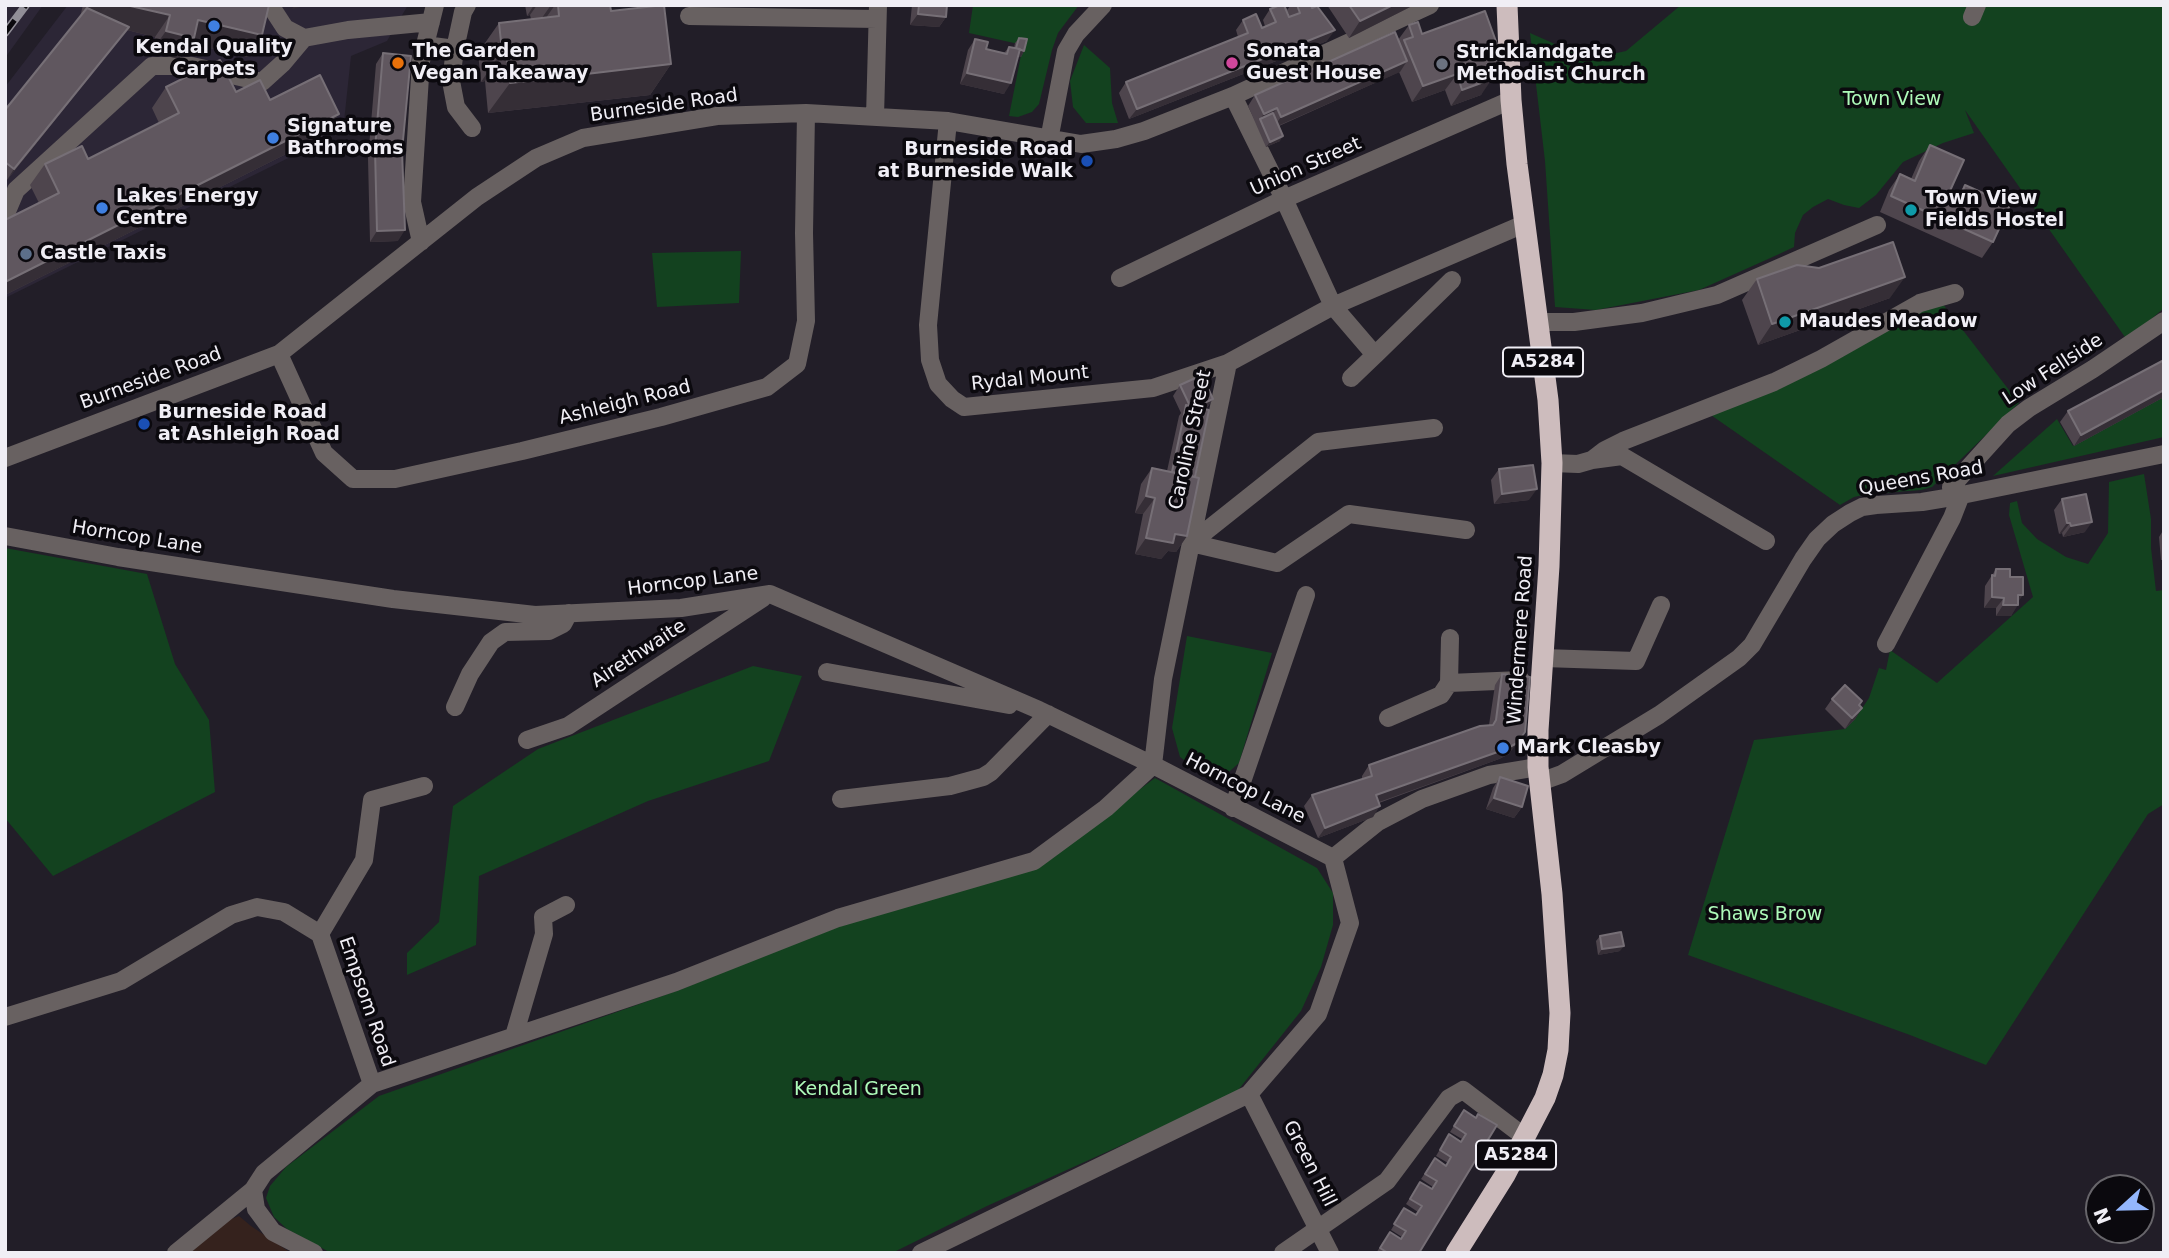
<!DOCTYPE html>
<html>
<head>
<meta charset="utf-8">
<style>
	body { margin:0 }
	#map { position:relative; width:2169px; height:1258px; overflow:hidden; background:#221e28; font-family:"DejaVu Sans",sans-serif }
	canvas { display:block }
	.frame { position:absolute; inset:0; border:7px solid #f0eef5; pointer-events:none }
	.north { position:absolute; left:2085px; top:1174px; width:70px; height:70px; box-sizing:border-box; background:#0b090e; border:2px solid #67656a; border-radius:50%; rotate:248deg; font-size:19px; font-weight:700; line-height:28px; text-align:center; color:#f0eef5 }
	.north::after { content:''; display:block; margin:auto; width:24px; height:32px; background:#94b7fd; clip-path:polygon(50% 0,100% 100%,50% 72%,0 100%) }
</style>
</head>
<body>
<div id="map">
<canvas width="2169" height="1258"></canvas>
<div class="frame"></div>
<div class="north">N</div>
</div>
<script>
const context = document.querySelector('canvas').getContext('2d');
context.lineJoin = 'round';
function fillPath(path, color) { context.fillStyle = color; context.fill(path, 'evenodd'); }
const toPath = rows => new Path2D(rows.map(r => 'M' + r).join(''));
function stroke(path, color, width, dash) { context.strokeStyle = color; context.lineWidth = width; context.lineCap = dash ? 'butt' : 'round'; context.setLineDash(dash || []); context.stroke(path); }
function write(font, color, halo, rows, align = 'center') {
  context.font = font + ' "DejaVu Sans",sans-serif'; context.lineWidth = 7; context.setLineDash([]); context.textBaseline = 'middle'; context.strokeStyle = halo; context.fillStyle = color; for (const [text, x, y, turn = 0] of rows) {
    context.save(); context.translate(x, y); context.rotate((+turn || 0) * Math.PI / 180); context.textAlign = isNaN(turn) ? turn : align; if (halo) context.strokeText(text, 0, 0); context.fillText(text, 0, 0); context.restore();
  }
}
fillPath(toPath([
	[5,5,43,5,5,58],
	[68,5,408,5,387,41,351,56,343,131,5,298,5,87]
]), '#2c2636');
fillPath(toPath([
	[239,1216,251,1226,291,1253,190,1253,224,1222]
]), '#35221d');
fillPath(toPath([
	[973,5,1079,5,1058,33,1052,50,1039,104,1032,112,1018,117,1009,116,1023,45,969,33],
	[1681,5,2164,5,2164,308,2127,340,1965,110,1974,133,1943,143,1903,162,1876,195,1859,208,1844,205,1828,199,1813,207,1803,215,1795,233,1794,247,1777,255,1699,290,1596,310,1555,307,1545,161,1530,33,1589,59,1626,51],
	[1084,45,1110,68,1112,103,1118,123,1086,123,1073,107,1070,81],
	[741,251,739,303,657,307,652,253],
	[1942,303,2019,403,1932,487,1921,490,1868,494,1854,497,1840,505,1708,413,1919,310],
	[2164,396,2164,437,1993,476,2057,419,2073,446],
	[2144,474,2151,519,2151,548,2156,591,2164,590,2164,804,2148,814,1986,1065,1910,1035,1688,955,1754,740,1845,729,1855,719,1869,698,1879,668,1886,670,1890,650,1937,683,2033,597,2009,515,2010,503,2017,501,2022,523,2037,539,2066,557,2088,564,2108,533,2109,482],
	[5,548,147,574,175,664,209,720,215,792,53,876,5,818],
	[1187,636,1272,653,1239,763,1223,777,1209,778,1180,757,1172,728],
	[753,666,802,676,769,761,648,801,479,876,476,945,407,975,407,953,439,922,453,806,538,749],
	[1155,778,1317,868,1333,893,1333,925,1321,967,1301,1011,1235,1094,987,1206,892,1253,331,1253,287,1229,274,1217,266,1198,270,1186,286,1167,379,1096,682,989,819,932,1037,865]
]), '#13421f');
stroke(toPath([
	[270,5,285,28,304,38,348,30,431,22],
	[689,16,877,19],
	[1972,17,1977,5],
	[425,45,455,49,451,81,456,107,472,128],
	[455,49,463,12,467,5],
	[1233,96,1284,199,1333,306,1375,355,1452,280],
	[875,117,878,5],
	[948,121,928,325,930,360,938,384,952,399,964,407,1153,388,1228,363],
	[1049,140,1066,51,1076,34,1103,5],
	[5,216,16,190,152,66,192,66,262,82,283,63,304,38],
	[421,242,412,202,421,61,435,5],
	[1120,278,1284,199,1511,100],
	[1537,322,1574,322,1642,313,1717,295,1877,225],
	[279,354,324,453,353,479,395,479,522,451,661,417,767,387,797,364,806,321,804,233,806,113],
	[1351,378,1375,355],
	[5,458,279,354,477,197,536,158,583,138,717,116,806,113,948,121,1081,144,1116,139,1144,131,1233,96,1430,5],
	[1592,460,1605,450,1623,441,1774,382,1821,359,1920,303,1955,293],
	[1552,463,1578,464,1592,460,1622,456,1766,541],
	[1952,497,1951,487,2008,424,2029,408,2093,369,2164,321],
	[5,536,118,557,393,599,535,615,681,608,770,594,1039,710,1153,765,1333,858],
	[1191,543,1277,563,1349,514,1466,530],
	[1191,543,1318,442,1434,428],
	[1886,644,1952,518,1961,495],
	[1543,658,1636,661,1661,605],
	[827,672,1009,705],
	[1449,683,1450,638],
	[455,707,470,674,491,642,505,632,549,631,563,624,569,613],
	[1388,718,1441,695,1449,683,1521,680],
	[527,740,568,726,763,598],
	[1540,782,1562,774,1659,715,1739,658,1752,645,1803,559,1817,539,1833,524,1850,513,1862,507,1876,505,1922,502,1952,497,2164,454],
	[841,799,950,786,983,777,991,772,1048,714],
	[1233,808,1306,595],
	[1333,858,1378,822,1422,799,1489,775,1538,767],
	[320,934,364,860,372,800,424,786],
	[5,1017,121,981,231,915,257,907,284,912,320,934,372,1084],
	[514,1036,544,934,543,917,566,905],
	[1249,1094,1330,1253],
	[176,1253,253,1190],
	[314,1253,273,1232,256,1209,253,1190,264,1173,372,1084,676,982,838,918,1034,861,1106,808,1153,765,1163,679,1228,363,1333,306,1524,224],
	[921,1253,1249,1094,1318,1014,1350,923,1333,858],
	[1283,1253,1387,1181,1449,1098,1463,1090,1526,1138]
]), '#686161', 18);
stroke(toPath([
	[1456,1253,1505,1175,1545,1098,1553,1075,1558,1050,1560,1013,1552,894,1538,767,1538,730,1549,566,1552,463,1548,400,1517,164,1511,100,1507,5]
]), '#cdbcbd', 21);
const rail = toPath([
	[5,33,26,5]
]);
stroke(rail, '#918e97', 8);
stroke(rail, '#0b090e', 5, [16]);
fillPath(toPath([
	[83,5,269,5,247,57,190,43,179,59,151,52,155,37,127,30,7,180,5,179,5,110,80,17],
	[525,5,610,5,611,11,671,64,650,95,488,113,485,81,481,82,478,53,499,23,531,19,530,15,527,16],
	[912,5,947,5,946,17,939,27,910,25],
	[1291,5,1311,5,1327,41,1129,119,1119,93,1126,82,1238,37,1236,30,1243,20,1262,28,1265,26,1263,20,1270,9,1290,17,1287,10],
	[1327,5,1414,5,1349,38],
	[1409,25,1491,74,1481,95,1451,106,1445,90,1412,102,1399,72,1279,126,1280,141,1266,147,1248,106,1255,95,1398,40],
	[1019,38,1024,51,1021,57,1018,56,1004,94,960,84,968,50,975,39,986,49,1004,53,1009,47,1014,48,1015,43],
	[383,53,402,151,398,241,370,242,368,159,376,64],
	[166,87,236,92,270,100,324,135,5,295,5,220,39,203,30,185,45,164,88,159,159,123,152,108],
	[1930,145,1949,193,1957,196,1965,185,1993,242,1982,258,1880,212,1889,190,1900,174,1911,179,1919,161],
	[1757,279,1890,298,1758,345,1742,300],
	[2164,360,2164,397,2074,446,2060,422,2068,411],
	[1180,385,1213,399,1206,409,1187,536,1176,552,1168,551,1161,559,1135,554,1143,514,1135,513,1141,484,1152,468,1167,471,1179,416,1181,413,1173,396],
	[1499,469,1529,500,1494,504,1491,480],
	[2062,499,2085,532,2063,537,2062,533,2059,534,2054,510],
	[2164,529,2164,560,2161,560,2159,537],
	[1996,569,2010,577,2018,601,2011,616,1996,616,1996,608,1984,608,1985,586],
	[1502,674,1509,754,1499,759,1379,803,1373,817,1318,838,1304,806,1312,795,1362,779,1362,776,1369,765,1489,725,1495,685],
	[1832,699,1862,701,1859,705,1862,708,1855,719,1845,729,1825,709],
	[1500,777,1522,807,1514,818,1486,809,1493,788],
	[1600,936,1620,951,1598,955,1596,941],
	[1464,1110,1476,1118,1419,1253,1376,1253,1390,1232,1401,1239,1402,1237,1391,1230,1404,1208,1416,1215,1418,1212,1406,1204,1420,1182,1432,1189,1433,1187,1421,1179,1435,1158,1446,1165,1448,1163,1436,1156,1449,1134,1461,1141,1462,1139,1450,1132]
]), '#4e454d');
fillPath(toPath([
	[89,5,126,5,170,15,155,37,127,30,7,180,14,169,80,19],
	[295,5,307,5,292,9],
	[534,5,537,5,530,15,527,16],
	[551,5,555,5,536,32,532,32],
	[1393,5,1414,5,1349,38,1360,21],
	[918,14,946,17,939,27,910,25],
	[198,20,262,35,247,57,190,43,179,59,151,52,166,31],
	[1335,30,1327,41,1129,119,1137,109],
	[1016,50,1024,51,1021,57,1012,55],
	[502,51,506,51,485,81,481,82],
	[1502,58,1491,74,1487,64],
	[1407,61,1400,72,1273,128,1281,117],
	[671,64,650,95,488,113,510,83],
	[967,73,1011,83,1004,94,960,84],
	[1457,74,1445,90,1412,102,1423,86],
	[1492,79,1481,95,1451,106,1462,90],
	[1277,108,1269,119,1260,119,1264,114],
	[339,114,324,135,5,295,5,282],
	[1283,136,1280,141,1266,147,1270,142],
	[405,230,398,241,370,242,377,231],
	[1905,277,1890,298,1758,345,1772,324],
	[2164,390,2164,397,2074,446,2081,435],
	[1213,399,1205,410,1195,407],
	[1537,489,1529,500,1494,504,1502,494],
	[1146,496,1155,498,1143,514,1135,513],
	[2092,522,2085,532,2063,537,2071,526],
	[2067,523,2070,523,2062,533,2059,534],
	[1175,534,1187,536,1176,552,1168,551,1161,559,1135,554,1146,538],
	[2018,595,2023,595,2016,605,2018,605,2011,616,1996,616,2003,605],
	[1992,597,2004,598,1996,608,1984,608],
	[1862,708,1855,719,1845,729,1852,718],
	[1525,732,1509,754,1499,759,1368,806,1376,795],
	[1494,798,1522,807,1514,818,1486,809],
	[1380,806,1373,817,1318,838,1325,828],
	[1624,946,1620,951,1598,955,1602,949]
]), '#352e36');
const building = toPath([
	[126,5,269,5,262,35,198,20,194,38,166,31,170,15,126,5],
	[558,5,610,5,611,11,664,5,671,64,510,83,506,51,502,51,499,23,559,16,558,5],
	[919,5,947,5,946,17,918,14,919,5],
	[1280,5,1284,5,1289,17,1300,13,1297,5,1311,5,1312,8,1317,6,1335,30,1137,109,1126,82,1248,33,1243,20,1256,14,1262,28,1276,22,1270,9,1280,5],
	[1349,5,1393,5,1360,21,1349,5],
	[87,8,129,27,14,169,5,162,5,110,87,8],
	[1485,11,1502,58,1487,64,1492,79,1462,90,1457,74,1423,86,1404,40,1413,37,1409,25,1418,22,1422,34,1485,11],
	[1395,32,1407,61,1281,117,1277,108,1264,114,1255,95,1395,32],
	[1019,38,1027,39,1024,51,1016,48,1019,38],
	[975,39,988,42,986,49,1007,54,1009,47,1020,49,1011,83,967,73,975,39],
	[383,53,411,56,402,151,405,230,377,231,375,149,383,53],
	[220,60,236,92,260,80,270,100,320,75,339,114,5,282,5,220,59,193,45,164,82,146,88,159,179,113,166,87,220,60],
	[1273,113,1283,136,1270,142,1260,119,1273,113],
	[1930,145,1964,160,1949,193,1960,197,1965,185,2010,205,1993,242,1891,196,1900,174,1915,181,1930,145],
	[1893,242,1905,277,1772,324,1757,279,1797,265,1819,268,1893,242],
	[2164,360,2164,390,2081,435,2068,411,2164,360],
	[1202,375,1213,399,1195,407,1209,410,1195,477,1172,472,1186,405,1190,406,1180,385,1202,375],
	[1533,465,1537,489,1502,494,1499,469,1533,465],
	[1152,468,1199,478,1187,536,1175,534,1173,543,1146,538,1155,498,1146,496,1152,468],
	[2086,494,2092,522,2071,526,2070,523,2067,523,2062,499,2086,494],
	[1996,569,2010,569,2010,577,2023,577,2023,595,2018,595,2018,605,2003,605,2004,598,1992,597,1992,575,1995,576,1996,569],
	[1502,674,1530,677,1525,732,1517,743,1506,749,1376,795,1380,806,1325,828,1312,795,1372,776,1369,765,1480,726,1493,725,1496,720,1502,674],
	[1845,685,1862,701,1859,705,1862,708,1852,718,1832,699,1845,685],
	[1500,777,1528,786,1522,807,1494,798,1500,777],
	[1621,932,1624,946,1602,949,1600,936,1621,932],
	[1464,1110,1476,1118,1478,1114,1497,1125,1419,1253,1388,1253,1380,1248,1390,1232,1401,1239,1406,1231,1394,1224,1404,1208,1416,1215,1422,1206,1410,1199,1420,1182,1432,1189,1437,1181,1425,1174,1435,1158,1446,1166,1451,1157,1440,1150,1449,1134,1461,1142,1466,1134,1454,1126,1464,1110]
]);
fillPath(building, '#60575f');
stroke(building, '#766f76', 2);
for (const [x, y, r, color] of [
	[214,26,7,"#3f7fe0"],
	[398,63,7,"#e8710a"],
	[1232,63,7,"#d1479c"],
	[1442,64,7,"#6b7280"],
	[273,138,7,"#3f7fe0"],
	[1087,161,7,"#1a4fb4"],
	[102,208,7,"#3f7fe0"],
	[1911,210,7,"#0f9aa8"],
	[26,254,7,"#5c6f8a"],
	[1785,322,7,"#0f9aa8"],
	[144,424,7,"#1a4fb4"],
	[1503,748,7,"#3f7fe0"]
]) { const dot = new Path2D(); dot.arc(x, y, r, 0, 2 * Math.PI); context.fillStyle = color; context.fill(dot); stroke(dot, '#0b090e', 2.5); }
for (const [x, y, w] of [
	[1543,362,80],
	[1516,1155,80]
]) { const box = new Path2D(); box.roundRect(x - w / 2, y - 14.5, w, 29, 5); context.fillStyle = '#0b090e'; context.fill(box); stroke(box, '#f0eef5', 2); }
write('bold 18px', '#f0eef5', null, [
	["A5284",1543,362],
	["A5284",1516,1155]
]);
write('bold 19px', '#f0eef5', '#0b090e', [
	["Kendal Quality",214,48,"center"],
	["Carpets",214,70,"center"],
	["The Garden",412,52],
	["Vegan Takeaway",412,74],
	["Sonata",1246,52],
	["Guest House",1246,74],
	["Stricklandgate",1456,53],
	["Methodist Church",1456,75],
	["Signature",287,127],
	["Bathrooms",287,149],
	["Burneside Road",1073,150,"right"],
	["at Burneside Walk",1073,172,"right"],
	["Lakes Energy",116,197],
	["Centre",116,219],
	["Town View",1925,199],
	["Fields Hostel",1925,221],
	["Castle Taxis",40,254],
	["Maudes Meadow",1799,322],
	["Burneside Road",158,413],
	["at Ashleigh Road",158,435],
	["Mark Cleasby",1517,748]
], 'left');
write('19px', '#aefab9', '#0b090e', [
	["Town View",1892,100],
	["Shaws Brow",1765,915],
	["Kendal Green",858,1090]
]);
write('19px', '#f0eef5', '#0b090e', [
	["Burneside Road",664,106,-8],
	["Union Street",1306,167,-24],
	["Low Fellside",2053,370,-33],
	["Burneside Road",151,379,-20],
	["Rydal Mount",1030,379,-6],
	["Ashleigh Road",625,403,-14],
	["Caroline Street",1191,440,-78],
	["Queens Road",1921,479,-10],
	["Horncop Lane",137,538,9],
	["Horncop Lane",693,582,-7],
	["Windermere Road",1521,640,-86],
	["Airethwaite",639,654,-33],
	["Horncop Lane",1245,789,27],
	["Empsom Road",366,1002,71],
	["Green Hill",1309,1164,63]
]);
</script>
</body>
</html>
